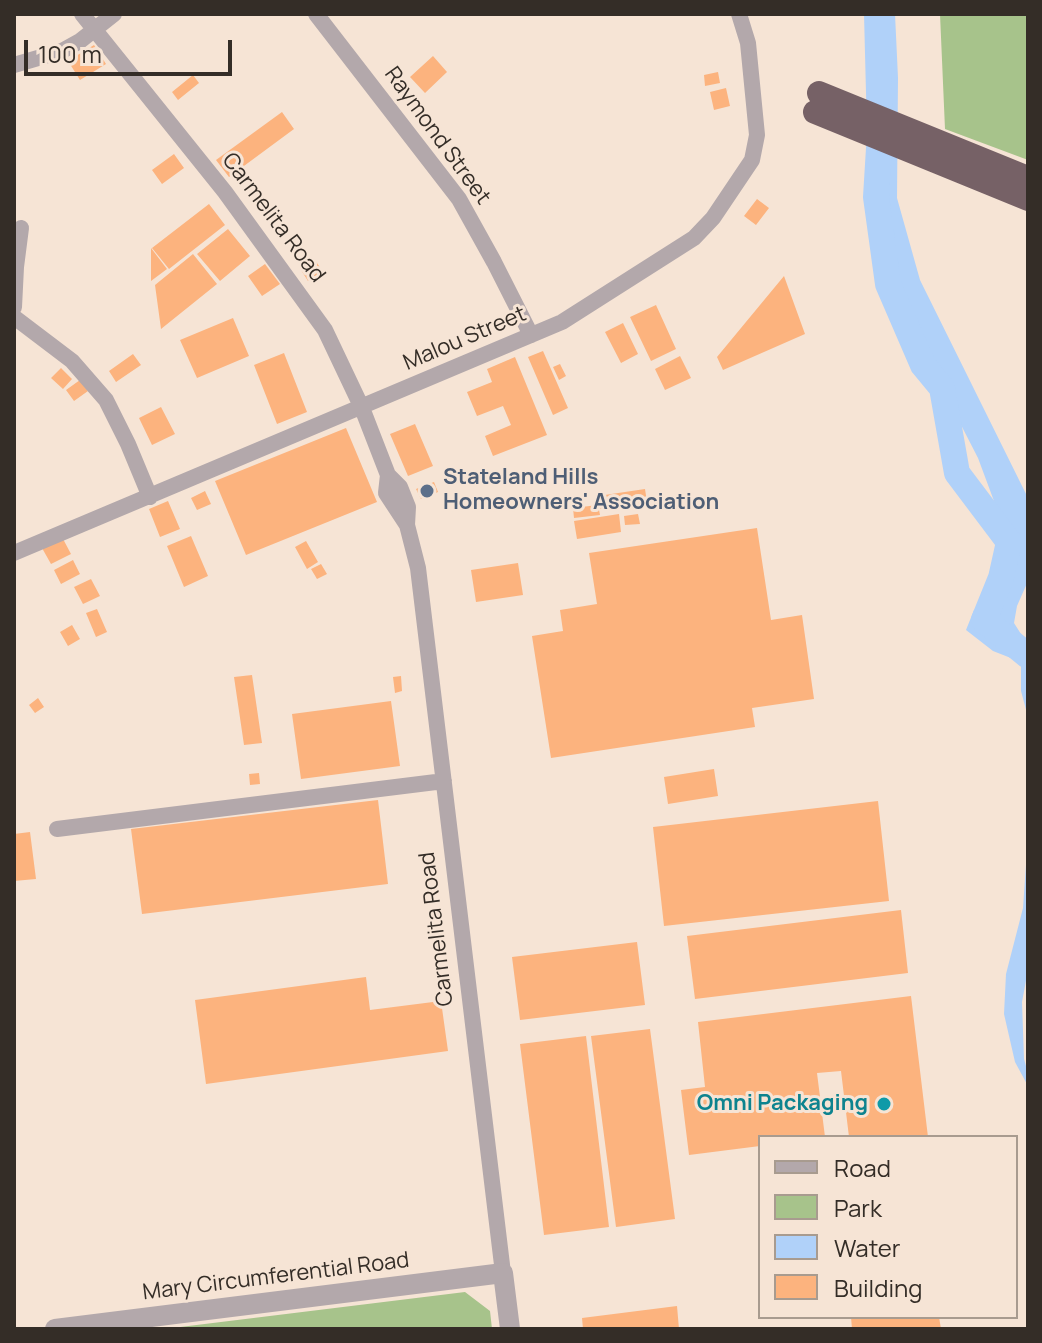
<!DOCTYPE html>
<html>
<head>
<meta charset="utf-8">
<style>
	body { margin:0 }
	#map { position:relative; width:1042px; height:1343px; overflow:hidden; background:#f6e4d5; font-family:Manrope,sans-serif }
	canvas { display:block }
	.frame { position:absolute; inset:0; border:16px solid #342d27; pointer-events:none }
	.legend { position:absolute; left:758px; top:1135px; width:260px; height:184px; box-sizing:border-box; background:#f6e4d5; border:2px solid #a89b8f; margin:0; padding:10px 14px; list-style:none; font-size:24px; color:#342d27 }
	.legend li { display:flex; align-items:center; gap:16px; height:40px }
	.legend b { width:40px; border:2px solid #a89b8f }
	.scale { position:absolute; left:24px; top:40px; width:208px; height:36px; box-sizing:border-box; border:4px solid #342d27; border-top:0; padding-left:10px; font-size:24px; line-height:28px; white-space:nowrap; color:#342d27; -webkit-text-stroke:6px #f6e4d5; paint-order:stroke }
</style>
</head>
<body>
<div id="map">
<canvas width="1042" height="1343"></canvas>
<div class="frame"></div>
<ul class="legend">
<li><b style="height:10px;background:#b3a8ab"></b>Road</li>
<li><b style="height:22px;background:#a7c38b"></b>Park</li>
<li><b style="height:22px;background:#b0d1f9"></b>Water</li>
<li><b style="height:22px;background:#fcb37e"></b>Building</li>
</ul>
<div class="scale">100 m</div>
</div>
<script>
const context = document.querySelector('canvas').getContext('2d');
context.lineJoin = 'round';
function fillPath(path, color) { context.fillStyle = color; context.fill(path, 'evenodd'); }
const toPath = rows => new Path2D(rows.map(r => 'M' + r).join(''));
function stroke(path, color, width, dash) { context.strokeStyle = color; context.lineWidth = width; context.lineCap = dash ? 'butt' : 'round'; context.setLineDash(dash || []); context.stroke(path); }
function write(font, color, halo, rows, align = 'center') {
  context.font = font + ' Manrope,sans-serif'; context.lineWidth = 6; context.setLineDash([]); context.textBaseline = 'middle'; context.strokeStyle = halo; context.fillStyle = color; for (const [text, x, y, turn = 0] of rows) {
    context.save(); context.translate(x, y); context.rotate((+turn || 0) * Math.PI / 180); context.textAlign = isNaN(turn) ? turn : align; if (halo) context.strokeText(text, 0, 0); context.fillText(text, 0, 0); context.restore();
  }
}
fillPath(toPath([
	[940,14,1028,14,1028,160,945,129],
	[465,1292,490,1311,492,1329,164,1329]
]), '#a7c38b');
fillPath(toPath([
	[877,14,895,14,898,78,897,198,920,280,1028,498,1028,581,1017,606,1014,623,1028,645,1028,717,1021,691,1021,662,993,651,966,630,974,610,1001,596,1011,580,1017,563,978,458,942,388,923,365,888,284,876,197,880,132],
	[1028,836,1028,970,1022,1002,1024,1059,1028,1073,1028,1086,1015,1062,1004,1014,1006,974,1023,908]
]), '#b0d1f9');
stroke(toPath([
	[877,14,880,132,876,197,888,284,923,365,942,388,957,473,1009,542,1001,578,984,620,1028,656]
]), '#b0d1f9', 26);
fillPath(toPath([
	[94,45,106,64,80,80,68,61],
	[433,56,447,72,425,93,410,77],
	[718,72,720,83,705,86,704,75],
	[193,75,199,83,178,100,172,92],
	[726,88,730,106,714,110,710,92],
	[282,112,294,129,229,177,216,160],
	[174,154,184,168,162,184,152,170],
	[757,199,769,208,756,225,744,216],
	[209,204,225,225,169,269,152,248],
	[228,229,250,256,220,281,197,254],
	[151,248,167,269,151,281],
	[193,254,217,284,161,329,155,285],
	[315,260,323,272,308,281,301,270],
	[265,264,280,284,262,296,248,276],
	[784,276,805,334,723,370,717,357],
	[656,305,676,349,651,361,630,317],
	[233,318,249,356,197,378,180,340],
	[623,323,638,354,621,363,605,332],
	[543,351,568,408,553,415,528,357],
	[284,353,307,412,277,424,254,365],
	[133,354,141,365,116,382,109,371],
	[680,356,691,378,665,390,655,369],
	[515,357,547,435,493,456,485,436,511,425,503,406,477,416,467,392,492,382,487,369],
	[560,364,566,376,559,380,553,367],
	[61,368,72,379,63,389,51,378],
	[80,380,88,391,74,401,66,390],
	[161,407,175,434,152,445,139,418],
	[415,424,433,466,408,476,390,434],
	[346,428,377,502,246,555,215,481],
	[434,482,438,492,421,499,416,489],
	[645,489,647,502,600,509,598,496],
	[205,491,211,504,197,510,191,498],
	[168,501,180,529,160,537,149,509],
	[598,505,600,515,574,518,573,508],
	[619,514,621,532,577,539,574,521],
	[638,514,640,524,625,525,624,516],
	[757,528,771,620,802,615,814,699,752,708,755,727,551,758,532,636,563,631,560,610,597,604,589,553],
	[191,536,208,576,184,587,167,546],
	[62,537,71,554,51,564,42,548],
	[306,541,318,562,307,569,295,547],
	[73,560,80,574,61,584,54,570],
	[518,563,523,595,476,602,471,570],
	[321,564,327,574,317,579,311,569],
	[91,579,100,596,83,604,74,587],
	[97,609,107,632,96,637,86,613],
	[72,625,80,639,68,646,60,632],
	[252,675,262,743,244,745,234,677],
	[401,676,402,691,395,693,393,677],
	[38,698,44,707,35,713,29,705],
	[391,701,400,766,301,779,292,714],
	[714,769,718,796,668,804,664,777],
	[259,773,260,784,250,785,249,774],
	[378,800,388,884,142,914,131,829],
	[878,801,889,901,664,926,653,827],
	[30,832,36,879,14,881,14,834],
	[901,910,908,973,695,999,687,936],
	[637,942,645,1005,520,1020,512,957],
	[366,977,370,1010,441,1001,448,1051,206,1084,195,1000],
	[911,996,928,1137,849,1137,841,1071,817,1073,825,1137,760,1137,760,1146,689,1155,681,1090,705,1087,698,1022],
	[650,1029,675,1219,616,1227,591,1036],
	[586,1036,609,1227,544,1235,520,1044],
	[677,1306,679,1329,583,1329,582,1318],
	[851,1317,939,1317,941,1329,852,1329]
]), '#fcb37e');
stroke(toPath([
	[82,14,225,192,325,330,362,408,388,475,400,487,408,507,407,525,418,568,503,1273],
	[316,14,459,199,494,262,531,335],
	[14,65,62,51,80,41,114,14],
	[14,307,16,267,21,228],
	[14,317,72,361,106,400,128,444,150,497],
	[388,475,386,493,407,525],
	[14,553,562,322,694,238,713,218,752,160,757,135,748,43,739,14],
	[57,829,444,781]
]), '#b3a8ab', 16);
stroke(toPath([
	[55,1329,503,1273,510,1329]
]), '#b3a8ab', 20);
stroke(toPath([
	[819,93,1028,178],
	[815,112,1028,199]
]), '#766166', 24);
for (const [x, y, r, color] of [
	[427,491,8,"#5c6f8a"],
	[884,1104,8,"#0f9aa8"]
]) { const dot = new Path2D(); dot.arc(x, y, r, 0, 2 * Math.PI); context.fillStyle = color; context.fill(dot); stroke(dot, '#f6e4d5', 3); }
write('22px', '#342d27', '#f6e4d5', [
	["Raymond Street",437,136,54],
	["Carmelita Road",273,218,53],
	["Malou Street",465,339,-23],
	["Carmelita Road",437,929,-97],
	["Mary Circumferential Road",276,1277,-7]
]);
write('bold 22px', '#4e5e75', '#f6e4d5', [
	["Stateland Hills",443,478],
	["Homeowners' Association",443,503]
], 'left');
write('bold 22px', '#0d838f', '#f6e4d5', [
	["Omni Packaging",868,1104]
], 'right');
</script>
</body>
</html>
